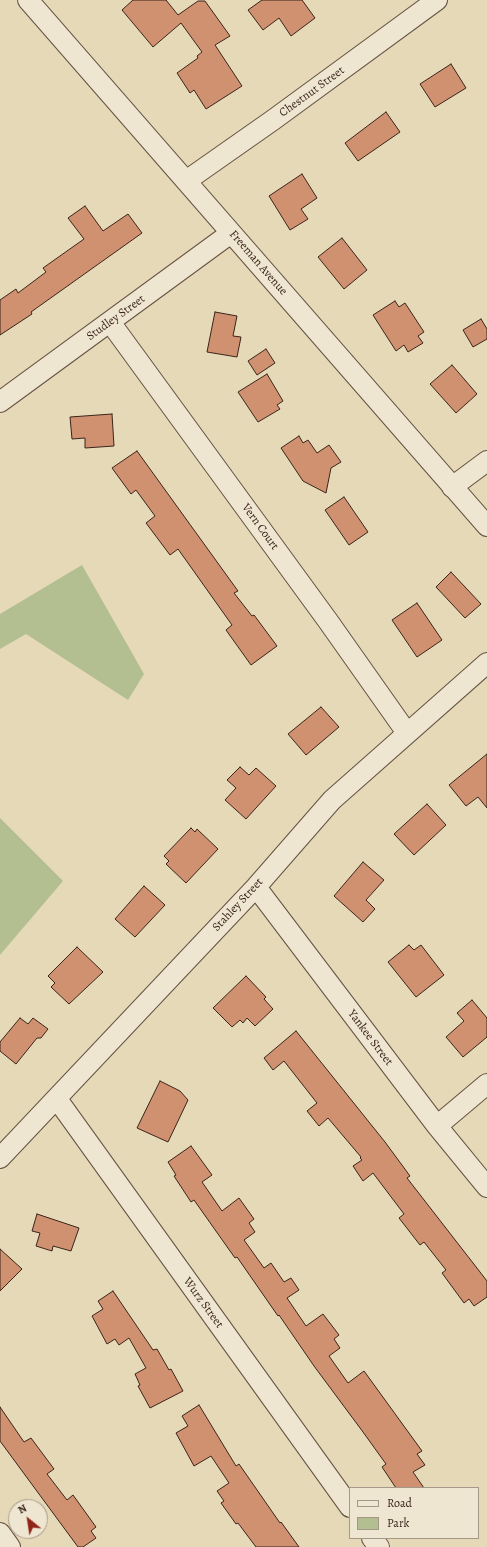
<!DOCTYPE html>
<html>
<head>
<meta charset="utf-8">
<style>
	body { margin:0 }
	#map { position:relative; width:487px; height:1547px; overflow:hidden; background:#e5d9b8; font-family:Alegreya,serif }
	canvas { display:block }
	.legend { position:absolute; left:349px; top:1487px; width:130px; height:52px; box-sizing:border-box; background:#eee6d1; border:1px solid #a69888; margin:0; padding:5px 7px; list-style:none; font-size:12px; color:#3a241a }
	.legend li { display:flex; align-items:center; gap:8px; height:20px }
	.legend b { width:20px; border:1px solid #a69888 }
	.north { position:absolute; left:8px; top:1499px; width:40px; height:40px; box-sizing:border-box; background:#eee6d1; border:1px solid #a69888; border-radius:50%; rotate:330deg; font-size:11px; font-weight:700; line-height:16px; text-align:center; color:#3a241a }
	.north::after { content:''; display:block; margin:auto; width:14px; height:18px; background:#8f2418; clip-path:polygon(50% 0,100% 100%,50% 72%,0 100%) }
</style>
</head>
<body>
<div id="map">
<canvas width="487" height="1547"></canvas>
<ul class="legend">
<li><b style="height:5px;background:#eee6d1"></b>Road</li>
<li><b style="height:11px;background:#b3bf90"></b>Park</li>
</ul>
<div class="north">N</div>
</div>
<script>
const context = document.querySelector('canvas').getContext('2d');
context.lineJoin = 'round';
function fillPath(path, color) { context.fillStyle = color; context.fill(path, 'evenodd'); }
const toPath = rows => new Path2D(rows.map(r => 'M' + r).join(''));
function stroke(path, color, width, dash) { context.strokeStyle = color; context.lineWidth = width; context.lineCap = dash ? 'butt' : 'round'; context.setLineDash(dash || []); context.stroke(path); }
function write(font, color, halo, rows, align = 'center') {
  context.font = font + ' Alegreya,serif'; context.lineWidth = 4; context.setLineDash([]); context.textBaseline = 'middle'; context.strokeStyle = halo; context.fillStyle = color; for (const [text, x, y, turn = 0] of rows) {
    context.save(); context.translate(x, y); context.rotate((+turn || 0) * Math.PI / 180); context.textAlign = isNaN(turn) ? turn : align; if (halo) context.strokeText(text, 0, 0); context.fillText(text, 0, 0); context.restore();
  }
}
fillPath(toPath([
	[82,565,144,674,128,700,26,634,0,649,0,614],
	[0,818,63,881,0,955]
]), '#b3bf90');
const building = toPath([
	[133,0,166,0,178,15,198,1,205,1,230,36,215,45,242,86,206,109,194,90,190,93,177,73,198,58,197,56,202,52,181,23,153,47,122,10,133,0],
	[262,0,302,0,315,18,291,36,279,18,263,30,248,10,262,0],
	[451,64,466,88,435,107,420,84,451,64],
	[386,112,400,132,358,161,345,143,386,112],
	[302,174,317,198,301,209,308,219,290,230,269,196,302,174],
	[85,206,103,231,128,214,142,233,31,312,32,314,0,335,0,300,16,289,18,293,46,272,43,268,84,239,68,218,85,206],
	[342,238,367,270,344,289,318,257,342,238],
	[395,301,399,307,405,303,424,332,418,336,423,343,408,352,404,345,396,351,373,315,395,301],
	[215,312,237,316,233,336,241,337,237,357,207,352,215,312],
	[481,319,487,329,487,339,473,347,463,330,481,319],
	[266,349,275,363,257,375,248,361,266,349],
	[452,365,477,394,456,413,430,384,452,365],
	[267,374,283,401,277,405,280,409,258,422,238,392,267,374],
	[112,414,114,446,85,448,85,438,72,439,70,417,112,414],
	[299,436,303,443,308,440,317,453,329,445,341,462,331,468,326,493,303,481,281,448,299,436],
	[137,451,238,591,234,593,252,616,254,615,277,646,251,665,226,630,232,625,178,549,170,555,146,523,155,516,136,490,131,494,112,468,137,451],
	[344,497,368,532,349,545,325,510,344,497],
	[451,572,481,604,465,618,436,587,451,572],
	[417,603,442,640,417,657,392,620,417,603],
	[321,707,339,727,306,755,288,734,321,707],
	[487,754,487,808,478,797,466,806,449,785,487,754],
	[240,767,249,775,256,768,276,786,246,819,225,800,236,788,227,780,240,767],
	[427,804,446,825,414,855,394,834,427,804],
	[191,828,195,832,197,829,218,849,186,883,166,864,169,861,164,856,191,828],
	[363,862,384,880,366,900,375,909,363,922,334,896,363,862],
	[144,886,165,905,135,937,115,919,144,886],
	[409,945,414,950,421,945,444,975,416,997,388,962,409,945],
	[77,947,103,972,69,1004,51,987,55,983,48,976,77,947],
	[246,976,266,997,264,999,273,1009,255,1026,247,1018,243,1023,240,1020,232,1027,213,1008,246,976],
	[472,1000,487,1018,487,1037,463,1057,446,1037,464,1021,457,1013,472,1000],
	[20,1018,28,1024,33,1018,48,1029,41,1038,37,1038,16,1064,0,1051,0,1042,20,1018],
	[296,1031,385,1142,410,1176,407,1178,487,1281,487,1297,474,1306,469,1299,464,1303,442,1273,446,1270,424,1242,420,1245,399,1218,404,1214,373,1173,363,1181,353,1166,362,1160,360,1158,361,1157,328,1118,319,1126,307,1111,317,1103,284,1061,273,1070,264,1058,296,1031],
	[160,1081,180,1091,188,1100,168,1142,137,1128,160,1081],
	[191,1146,212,1175,202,1182,222,1211,239,1198,254,1219,249,1223,255,1232,244,1240,264,1268,271,1263,284,1282,291,1278,299,1290,287,1298,306,1326,323,1314,339,1335,334,1339,340,1348,329,1356,348,1383,364,1371,422,1451,417,1454,425,1465,413,1472,424,1488,396,1488,382,1467,386,1464,363,1432,314,1366,279,1315,278,1316,237,1257,235,1258,194,1200,191,1202,174,1176,176,1175,168,1162,191,1146],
	[37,1214,79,1228,71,1251,53,1246,52,1251,36,1246,40,1233,32,1231,37,1214],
	[0,1249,22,1269,0,1291,0,1249],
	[113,1291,153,1350,157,1349,169,1370,171,1369,183,1391,150,1408,138,1386,140,1385,135,1374,146,1368,129,1338,119,1345,115,1339,107,1344,92,1316,103,1309,98,1301,113,1291],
	[199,1405,236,1466,239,1464,280,1523,281,1522,299,1547,256,1547,238,1523,236,1524,221,1503,224,1501,217,1491,229,1483,211,1456,194,1466,176,1433,188,1426,182,1416,199,1405],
	[0,1407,24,1442,31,1438,54,1469,47,1474,67,1500,73,1495,96,1527,91,1531,96,1538,83,1547,78,1547,0,1441,0,1407]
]);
fillPath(building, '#d09170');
stroke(building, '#3a241a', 1);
const minor = toPath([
	[28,0,487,526],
	[186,181,273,120,437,0],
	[110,322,328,621,407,733],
	[0,402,231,233],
	[452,487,487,461],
	[256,887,437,1126,487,1187],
	[57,1099,350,1507],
	[437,1126,487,1084],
	[0,1158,256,887,332,800,487,663],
	[0,1533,10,1547],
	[372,1538,379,1547]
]);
stroke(minor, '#655142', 22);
stroke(minor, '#eee6d1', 20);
write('12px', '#3a241a', '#eee6d1', [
	["Chestnut Street",312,92,-36],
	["Freeman Avenue",258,263,49],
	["Studley Street",116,318,-36],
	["Vern Court",260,527,54],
	["Stahley Street",238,905,-47],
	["Yankee Street",370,1038,53],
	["Wurz Street",203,1303,54]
]);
</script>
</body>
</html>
